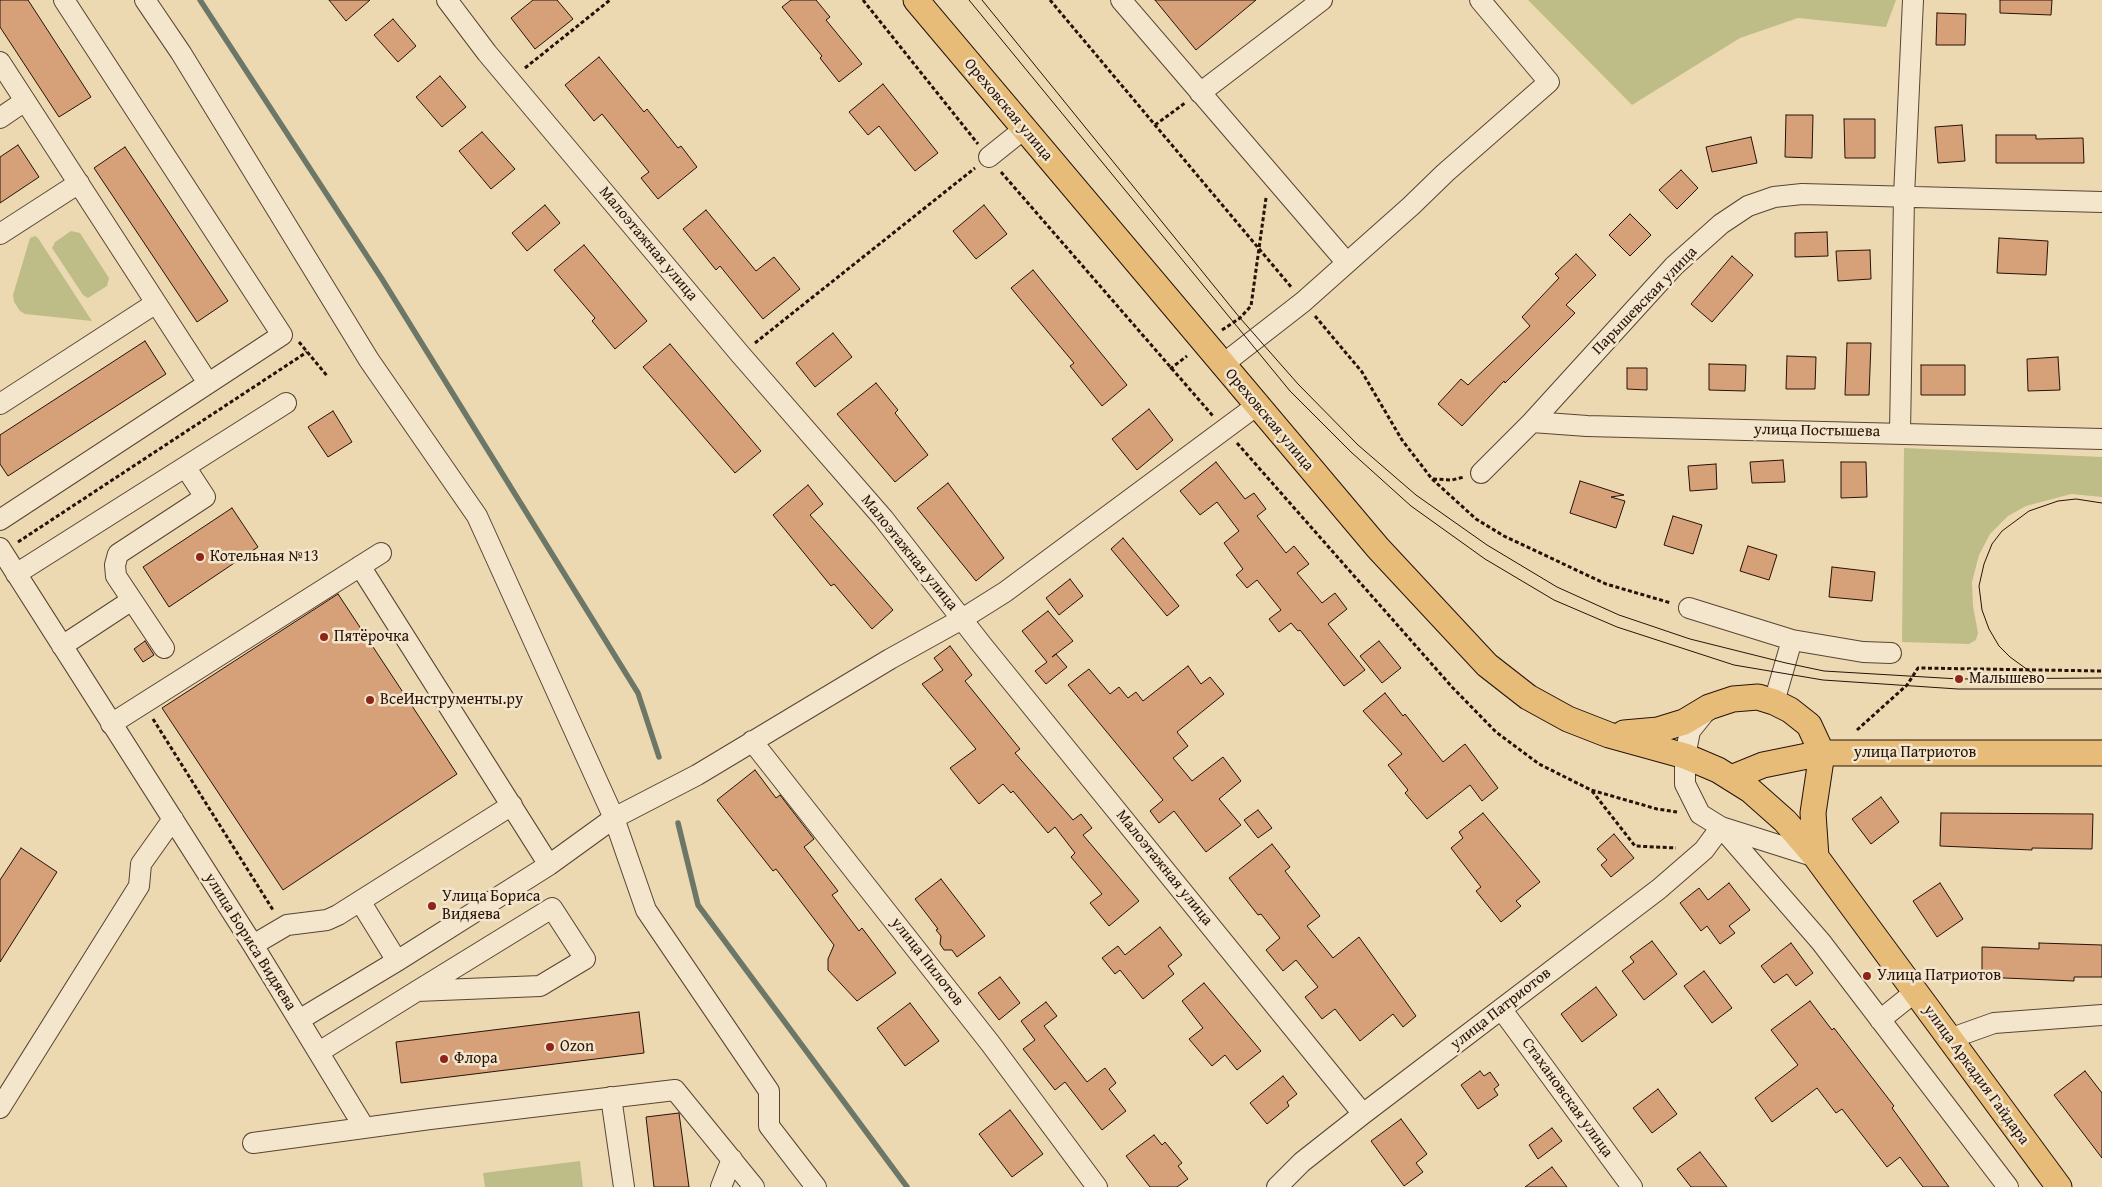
<!DOCTYPE html>
<html>
<head>
<meta charset="utf-8">
<style>
	body { margin:0 }
	canvas { display:block; background:#ecd9b1 }
</style>
</head>
<body>
<canvas width="2102" height="1187"></canvas>
<script>
const context = document.querySelector('canvas').getContext('2d');
context.lineJoin = 'round';
function fillPath(path, color) { context.fillStyle = color; context.fill(path, 'evenodd'); }
const toPath = rows => new Path2D(rows.map(r => 'M' + r).join(''));
function stroke(path, color, width, dash) { context.strokeStyle = color; context.lineWidth = width; context.lineCap = dash ? 'butt' : 'round'; context.setLineDash(dash || []); context.stroke(path); }
function write(font, color, halo, rows, align = 'center') {
  context.font = font + ' "Gentium Book Plus",serif'; context.lineWidth = 5; context.setLineDash([]); context.textBaseline = 'middle'; context.strokeStyle = halo; context.fillStyle = color; for (const [text, x, y, turn = 0] of rows) {
    context.save(); context.translate(x, y); context.rotate((+turn || 0) * Math.PI / 180); context.textAlign = isNaN(turn) ? turn : align; if (halo) context.strokeText(text, 0, 0); context.fillText(text, 0, 0); context.restore();
  }
}
fillPath(toPath([
	[1528,0,1896,0,1886,27,1798,18,1740,38,1632,105],
	[71,231,80,233,109,278,107,286,88,298,83,295,52,248,55,242],
	[35,236,38,238,92,321,25,314,20,311,14,302,13,295,30,238],
	[1904,448,2102,457,2102,497,2071,494,2026,506,2008,516,1990,534,1979,555,1972,582,1973,606,1978,633,1976,640,1969,644,1902,642],
	[580,1161,583,1187,485,1187,483,1173]
]), '#bfbd87');
stroke(toPath([
	[200,0,382,279,638,693,659,757],
	[678,823,698,905,907,1187]
]), '#6c7767', 5.5);
const building = toPath([
	[0,0,28,0,91,97,59,117,0,27,0,0],
	[329,0,370,0,346,21,329,0],
	[533,0,557,0,573,19,535,49,511,18,533,0],
	[791,0,816,0,830,17,826,20,862,64,839,82,820,58,822,56,782,7,791,0],
	[1155,0,1256,0,1196,50,1155,0],
	[2000,0,2052,0,2051,15,2000,13,2000,0],
	[1937,13,1966,14,1965,45,1936,45,1937,13],
	[393,19,416,46,398,62,374,35,393,19],
	[599,57,644,112,647,109,678,148,681,146,697,167,658,199,641,178,649,172,602,114,594,121,565,85,599,57],
	[440,76,466,107,442,127,416,97,440,76],
	[883,84,938,153,915,171,879,126,868,135,849,112,883,84],
	[1786,115,1813,115,1812,158,1785,157,1786,115],
	[1844,119,1875,119,1875,158,1845,158,1844,119],
	[1962,125,1965,161,1938,163,1935,127,1962,125],
	[482,132,515,169,491,189,459,151,482,132],
	[1996,135,2036,135,2036,139,2083,138,2084,163,1996,163,1996,135],
	[1751,137,1757,163,1712,172,1706,147,1751,137],
	[18,145,39,177,0,203,0,157,18,145],
	[125,147,228,301,197,322,94,168,125,147],
	[1681,170,1698,188,1677,209,1659,190,1681,170],
	[545,205,560,223,527,251,512,233,545,205],
	[984,205,1007,234,976,259,953,231,984,205],
	[706,210,756,271,774,257,800,289,763,319,720,266,716,270,683,229,706,210],
	[1630,214,1651,235,1630,256,1609,235,1630,214],
	[1827,232,1828,256,1795,257,1795,233,1827,232],
	[1999,238,2048,241,2046,275,1997,273,1999,238],
	[584,245,647,321,615,349,592,321,595,318,554,270,584,245],
	[1870,250,1871,279,1838,281,1836,251,1870,250],
	[1576,254,1596,275,1566,305,1575,313,1505,383,1504,381,1462,426,1438,404,1461,379,1468,385,1530,326,1522,317,1559,278,1555,274,1576,254],
	[1732,256,1753,275,1712,322,1691,304,1732,256],
	[1033,270,1127,385,1102,406,1070,366,1074,363,1011,288,1033,270],
	[833,333,852,357,815,387,796,363,833,333],
	[145,341,166,374,8,476,0,464,0,435,145,341],
	[1847,343,1871,343,1869,395,1845,395,1847,343],
	[670,344,761,451,735,473,643,367,670,344],
	[1787,356,1816,357,1815,389,1786,389,1787,356],
	[2058,357,2060,390,2028,391,2027,359,2058,357],
	[1709,364,1746,365,1745,391,1709,390,1709,364],
	[1921,365,1965,365,1965,395,1921,395,1921,365],
	[1627,368,1647,368,1647,390,1627,389,1627,368],
	[876,383,898,410,895,413,928,455,895,482,837,414,876,383],
	[1149,409,1173,440,1137,470,1112,439,1149,409],
	[333,411,352,442,328,457,308,427,333,411],
	[1783,460,1785,482,1752,483,1750,462,1783,460],
	[1216,462,1245,499,1254,493,1266,509,1257,516,1286,553,1294,546,1309,564,1297,573,1322,603,1335,593,1347,609,1328,624,1365,670,1344,686,1300,630,1298,631,1291,623,1279,632,1269,619,1281,610,1257,580,1247,588,1236,575,1243,569,1224,543,1239,531,1217,502,1200,515,1180,491,1216,462],
	[1841,462,1866,462,1867,497,1841,498,1841,462],
	[1716,464,1717,489,1690,491,1688,466,1716,464],
	[1580,481,1624,495,1611,497,1625,501,1616,528,1570,513,1580,481],
	[948,483,1004,558,976,581,917,508,948,483],
	[808,485,823,504,810,515,893,610,872,629,834,584,831,586,773,515,808,485],
	[232,508,258,547,169,607,143,567,232,508],
	[1673,516,1702,525,1693,554,1664,545,1673,516],
	[1123,538,1179,606,1167,616,1111,549,1123,538],
	[1748,546,1777,555,1769,580,1740,571,1748,546],
	[1832,567,1875,572,1872,601,1829,597,1832,567],
	[1070,579,1083,596,1059,615,1046,598,1070,579],
	[338,594,457,774,283,890,162,708,338,594],
	[1048,611,1073,641,1052,657,1056,654,1067,667,1046,684,1035,671,1047,662,1022,631,1048,611],
	[145,641,154,655,143,662,134,649,145,641],
	[1379,641,1401,668,1382,683,1360,656,1379,641],
	[950,646,972,675,965,681,1020,749,1015,753,1073,820,1081,814,1092,828,1083,835,1139,901,1109,926,1090,903,1102,894,1071,857,1075,853,1055,827,1048,833,1013,791,1011,793,1003,784,979,804,950,768,976,749,922,684,943,670,934,658,950,646],
	[1188,666,1201,684,1210,677,1224,694,1177,732,1188,746,1173,758,1192,781,1223,757,1241,781,1219,799,1241,825,1206,852,1174,811,1159,823,1150,811,1163,800,1068,685,1089,669,1110,694,1119,687,1128,698,1136,692,1143,701,1188,666],
	[1385,693,1403,716,1405,714,1443,762,1465,744,1498,788,1482,801,1470,785,1427,819,1405,793,1408,790,1388,765,1402,754,1363,711,1385,693],
	[755,770,776,798,780,795,814,839,804,847,838,891,832,895,859,931,862,928,896,973,857,1001,828,970,828,959,834,945,776,869,773,871,717,800,755,770],
	[1881,797,1899,822,1871,844,1852,819,1881,797],
	[1258,810,1272,828,1258,838,1244,820,1258,810],
	[1483,813,1540,882,1516,901,1521,906,1501,922,1476,891,1481,887,1451,848,1463,838,1459,832,1483,813],
	[1941,813,2093,814,2092,849,2032,848,2032,850,1940,846,1941,813],
	[1614,834,1634,858,1611,877,1601,865,1607,860,1597,849,1614,834],
	[1272,844,1290,867,1285,871,1320,916,1307,926,1333,958,1359,937,1416,1016,1403,1027,1393,1014,1360,1041,1335,1009,1322,1019,1305,997,1318,987,1296,960,1283,971,1266,950,1280,938,1261,914,1258,915,1229,878,1272,844],
	[21,848,57,872,0,962,0,880,21,848],
	[941,879,985,936,957,957,952,950,944,950,940,944,941,936,936,930,938,929,915,899,941,879],
	[1729,883,1750,910,1729,926,1735,933,1720,944,1707,926,1701,931,1680,903,1699,888,1708,900,1729,883],
	[1940,883,1963,919,1937,937,1913,901,1940,883],
	[1160,927,1182,955,1168,966,1174,974,1143,999,1120,970,1115,974,1102,958,1118,946,1125,955,1160,927],
	[1652,941,1677,974,1644,1000,1622,971,1634,962,1630,957,1652,941],
	[1791,943,1813,973,1796,986,1787,974,1774,983,1761,966,1791,943],
	[2039,943,2102,945,2102,977,2074,977,2074,981,1982,977,1982,947,2039,949,2039,943],
	[1704,971,1732,1008,1712,1023,1684,986,1704,971],
	[1000,977,1020,1003,999,1020,978,993,1000,977],
	[1204,983,1261,1051,1237,1070,1225,1055,1212,1066,1189,1039,1203,1028,1182,1001,1204,983],
	[1596,987,1617,1015,1582,1042,1561,1014,1596,987],
	[1810,1001,1832,1030,1834,1028,1894,1106,1892,1108,1949,1187,1923,1187,1900,1157,1887,1167,1842,1109,1836,1113,1817,1088,1772,1122,1755,1098,1798,1065,1771,1030,1810,1001],
	[1046,1002,1057,1016,1044,1026,1087,1082,1105,1068,1116,1083,1109,1089,1126,1111,1102,1130,1065,1082,1055,1090,1023,1049,1035,1040,1021,1021,1046,1002],
	[910,1003,939,1041,905,1066,877,1028,910,1003],
	[639,1012,644,1053,401,1083,396,1042,639,1012],
	[1480,1071,1484,1076,1490,1072,1499,1085,1494,1089,1498,1095,1478,1109,1461,1085,1480,1071],
	[2085,1071,2102,1093,2102,1158,2054,1095,2085,1071],
	[1283,1076,1297,1094,1287,1102,1289,1106,1267,1124,1250,1103,1283,1076],
	[1658,1089,1677,1114,1652,1133,1633,1108,1658,1089],
	[1010,1110,1043,1154,1012,1177,979,1134,1010,1110],
	[679,1113,689,1187,654,1187,646,1117,679,1113],
	[1401,1119,1427,1154,1416,1163,1423,1172,1404,1186,1371,1141,1401,1119],
	[1552,1128,1562,1141,1538,1159,1529,1145,1552,1128],
	[1154,1135,1162,1145,1165,1142,1182,1163,1178,1166,1188,1179,1177,1187,1150,1187,1126,1156,1154,1135],
	[1700,1152,1727,1187,1691,1187,1677,1169,1700,1152],
	[1552,1167,1567,1187,1525,1187,1552,1167]
]);
fillPath(building, '#d6a178');
stroke(building, '#281208', 1);
const minor = toPath([
	[145,0,181,53,369,360,477,516,614,818,646,910,769,1091,769,1126,816,1187],
	[447,0,487,53,740,354,883,518,982,645,1363,1114],
	[1121,0,1347,263],
	[0,62,208,383],
	[1200,93,1322,0],
	[0,118,25,101],
	[989,157,1024,129],
	[0,234,79,183],
	[1222,365,1303,302,1411,206,1445,173,1549,82,1480,0],
	[0,404,156,303],
	[1532,422,1587,426,2102,439],
	[1900,433,1904,196,1913,0],
	[1481,473,1532,422,1674,266,1721,224,1748,206,1774,197,1802,194,2102,202],
	[0,520,282,335,64,0],
	[0,548,253,945,364,1127],
	[360,566,549,865],
	[16,574,286,403],
	[132,600,164,648],
	[1689,608,1792,640,1863,652,1891,653],
	[62,646,132,600,116,576,115,565,118,554,205,497,186,468],
	[1774,702,1792,640],
	[1706,711,1690,731,1685,756,1685,784,1700,814,1721,827,1816,857],
	[111,724,381,553],
	[752,741,990,1043,1097,1187],
	[1721,827,1821,942,2008,1187],
	[360,901,397,961],
	[253,945,287,925,327,920,338,915,512,805],
	[1502,1010,1632,1187],
	[299,1020,397,961,549,865,614,818,697,775,890,659,962,619,1005,592,1256,406],
	[1880,1020,1915,992],
	[1949,1039,1994,1023,2102,1015],
	[319,1052,417,991,552,908,585,959,540,986,417,991],
	[611,1097,624,1187],
	[0,1108,139,886,141,864,173,819],
	[253,1143,430,1119,675,1090,754,1187],
	[721,1187,732,1159],
	[1277,1187,1302,1162,1363,1114,1659,889,1704,850,1721,827]
]);
const major = toPath([
	[916,0,1378,548,1487,665,1528,697,1568,719,1609,735,1685,756,1718,770,1750,790,1785,821,1816,857,2059,1187],
	[1624,733,1658,730,1684,722,1709,707,1733,699,1758,697,1774,702,1790,710,1809,725,1822,753,1813,813,1816,857],
	[1731,778,1763,765,1822,753,2102,753]
]);
stroke(minor, '#594432', 22);
stroke(major, '#281208', 27);
stroke(toPath([
	[863,0,978,144],
	[1050,0,1292,288],
	[525,68,610,0],
	[1155,125,1185,103],
	[1001,172,1213,416],
	[1315,316,1362,372,1402,440,1432,479,1476,519,1504,536,1606,584,1671,603],
	[1222,330,1240,318,1251,306,1266,198],
	[299,342,328,377],
	[755,343,975,168],
	[1170,369,1187,356],
	[1237,443,1452,687,1496,732,1539,764,1591,790,1657,809,1677,812],
	[1433,479,1452,480,1464,477],
	[18,542,307,352],
	[153,719,273,910],
	[1857,730,1907,685,1918,668,2102,671],
	[1592,791,1635,846,1676,848]
]), '#281208', 3, [4, 2.5]);
stroke(minor, '#f3e6cc', 20);
stroke(major, '#e6bc78', 25);
stroke(toPath([
	[969,0,1290,391,1351,452,1411,506,1485,559,1554,600,1617,627,1734,665,1823,680,1958,689,2102,689],
	[982,0,1240,318,1298,384,1358,445,1416,495,1487,545,1557,587,1619,615,1690,639,1786,663,1824,671,1959,679,2102,678],
	[2039,678,2010,657,1999,646,1989,629,1982,610,1979,586,1984,564,1992,544,2002,531,2029,511,2058,501,2076,499,2102,503]
]), '#281208', 1);
for (const [x, y, r, color] of [
	[200,557,5,"#8f2418"],
	[324,637,5,"#8f2418"],
	[1959,679,5,"#8f2418"],
	[370,700,5,"#8f2418"],
	[432,906,5,"#8f2418"],
	[1867,976,5,"#8f2418"],
	[550,1047,5,"#8f2418"],
	[444,1059,5,"#8f2418"]
]) { const dot = new Path2D(); dot.arc(x, y, r, 0, 2 * Math.PI); context.fillStyle = color; context.fill(dot); stroke(dot, '#f3e6cc', 2); }
write('16px', '#281208', '#f3e6cc', [
	["Ореховская улица",1008,110,50],
	["Малоэтажная улица",648,244,50],
	["Парышевская улица",1645,301,-46],
	["Ореховская улица",1269,420,50],
	["улица Постышева",1817,431,1],
	["Малоэтажная улица",909,553,51],
	["улица Патриотов",1915,753],
	["Малоэтажная улица",1164,868,51],
	["улица Бориса Видяева",250,942,58],
	["улица Пилотов",927,962,52],
	["улица Патриотов",1501,1009,-38],
	["улица Аркадия Гайдара",1976,1075,54],
	["Стахановская улица",1567,1098,54]
]);
write('16px', '#281208', '#f3e6cc', [
	["Котельная №13",210,557],
	["Пятёрочка",334,637],
	["Малышево",1969,679],
	["ВсеИнструменты.ру",380,700],
	["Улица Бориса",442,897],
	["Видяева",442,915],
	["Улица Патриотов",1877,976],
	["Ozon",560,1047],
	["Флора",454,1059]
], 'left');
</script>
</body>
</html>
